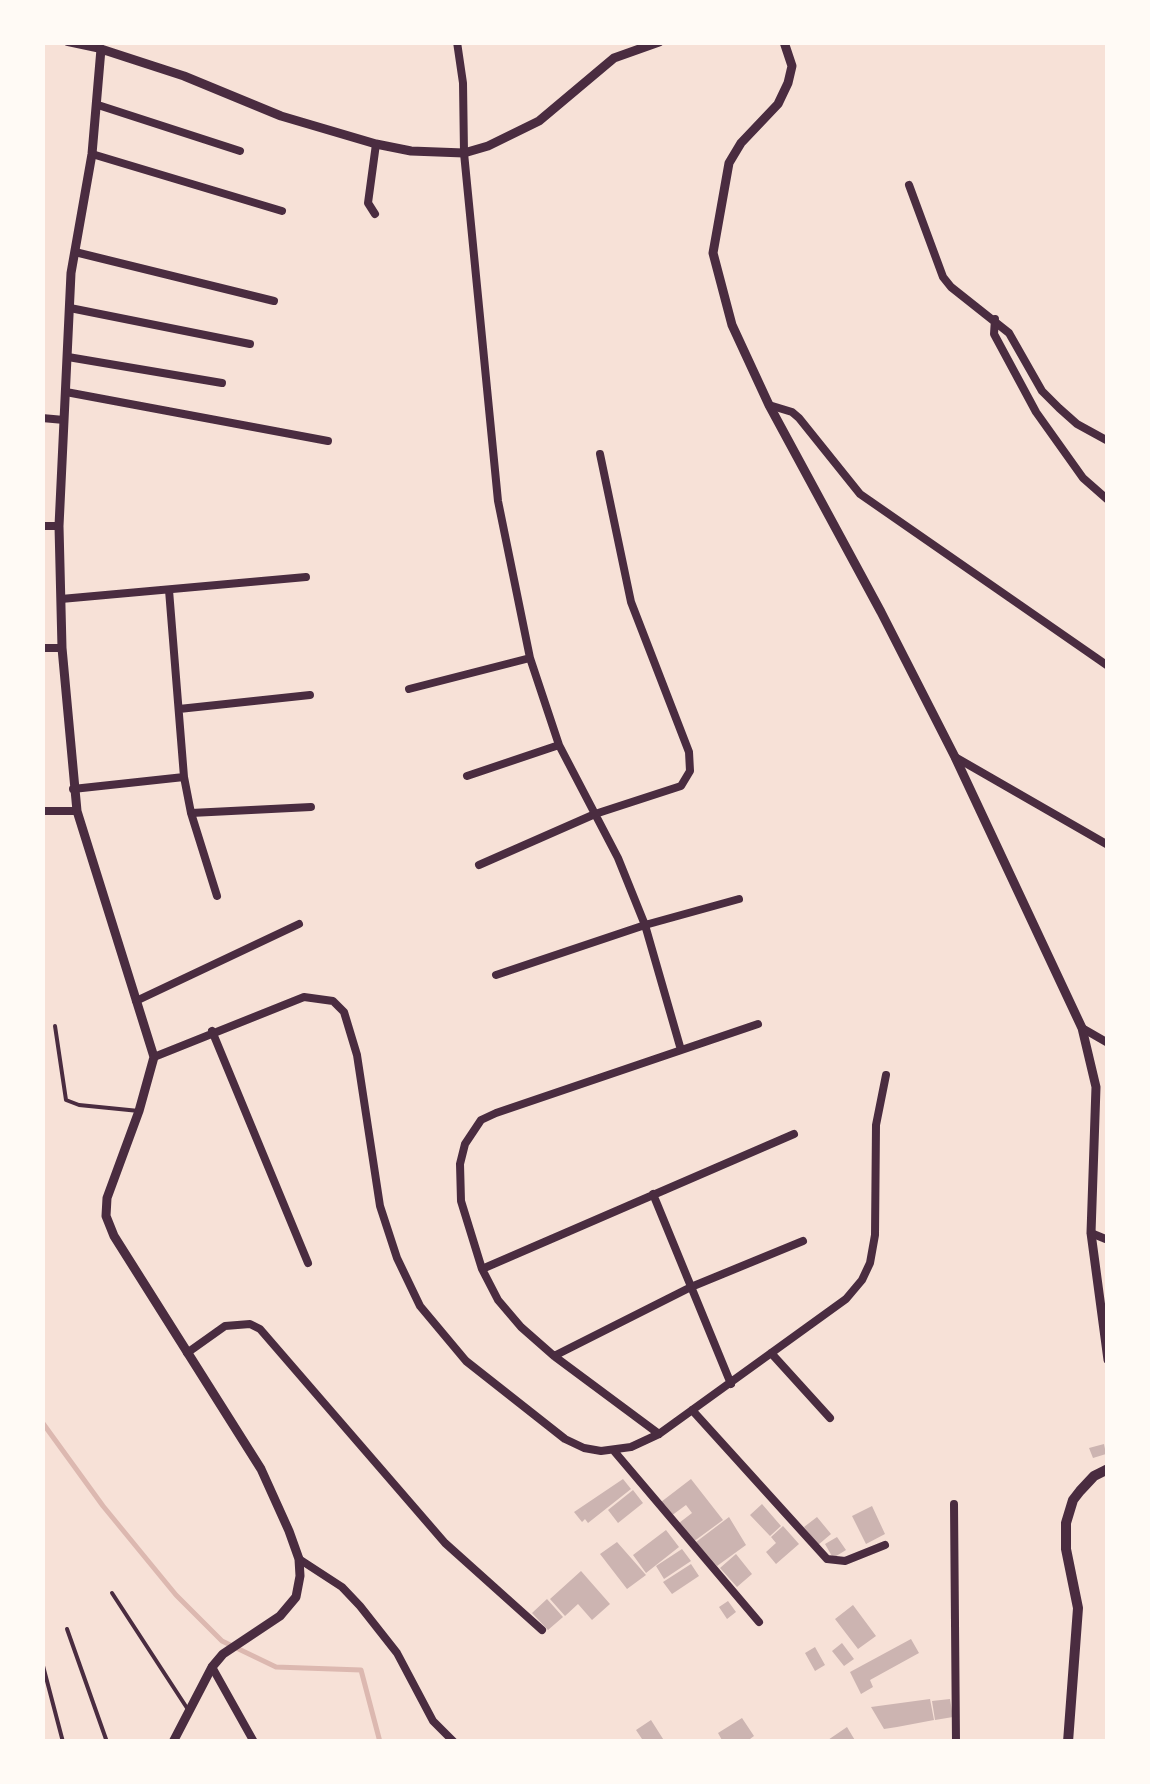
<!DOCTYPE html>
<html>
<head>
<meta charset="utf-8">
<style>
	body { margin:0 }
	#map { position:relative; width:1150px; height:1784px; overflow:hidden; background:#f7e1d7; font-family:"IBM Plex Sans",sans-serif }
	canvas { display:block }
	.frame { position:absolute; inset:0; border:45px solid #fffaf5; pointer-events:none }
</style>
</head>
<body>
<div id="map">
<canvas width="1150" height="1784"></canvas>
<div class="frame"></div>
</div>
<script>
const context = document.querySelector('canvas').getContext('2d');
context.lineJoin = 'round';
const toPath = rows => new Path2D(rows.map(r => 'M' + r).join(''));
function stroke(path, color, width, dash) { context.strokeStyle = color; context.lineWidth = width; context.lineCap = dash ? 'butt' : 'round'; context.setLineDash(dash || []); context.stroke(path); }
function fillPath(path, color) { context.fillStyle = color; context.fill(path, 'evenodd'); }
stroke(toPath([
	[42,1422,103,1506,176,1595,222,1641,276,1667,361,1670,380,1742]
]), '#dcb8b0', 5);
fillPath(toPath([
	[1104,1444,1106,1454,1093,1458,1089,1448],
	[623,1479,631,1489,588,1523,585,1519,582,1522,574,1512],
	[691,1479,723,1520,693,1542,679,1523,692,1513,686,1505,671,1516,661,1502],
	[633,1490,643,1503,618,1523,608,1510],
	[762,1504,781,1526,770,1536,750,1515],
	[872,1506,885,1534,866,1544,852,1516],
	[729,1517,746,1545,717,1566,696,1542],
	[817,1517,831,1534,818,1545,804,1527],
	[783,1526,799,1544,776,1564,766,1552,776,1543,771,1537],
	[666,1530,679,1547,646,1573,633,1555],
	[837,1537,846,1550,833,1558,825,1544],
	[617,1542,646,1575,627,1589,600,1554],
	[682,1549,691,1561,664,1579,656,1566],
	[736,1554,752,1574,737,1587,720,1568],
	[691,1564,699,1576,672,1594,663,1582],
	[581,1571,610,1604,592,1620,578,1604,565,1616,550,1599],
	[547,1599,563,1617,548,1630,532,1613],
	[728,1601,736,1612,727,1619,719,1607],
	[853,1605,876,1636,858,1649,835,1619],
	[911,1639,919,1653,870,1680,873,1687,861,1694,850,1672],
	[842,1643,854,1659,844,1666,832,1651],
	[815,1647,825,1665,815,1671,805,1653],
	[930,1699,934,1720,897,1727,884,1729,871,1707],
	[950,1699,953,1717,935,1720,932,1701],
	[742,1718,754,1736,746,1742,723,1742,718,1733],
	[651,1720,665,1742,644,1742,636,1730],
	[847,1727,856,1742,825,1742]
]), '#ccb4b1');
stroke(toPath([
	[55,1026,66,1100,79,1105,139,1111],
	[112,1593,187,1708],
	[67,1629,107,1742],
	[42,1662,63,1742]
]), '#4a2c40', 4);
stroke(toPath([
	[68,42,101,49],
	[457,42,463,83,464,153,498,501,530,658,559,745,618,858,645,925,681,1050],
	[98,105,240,151],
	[92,154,282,211],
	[909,185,943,277,951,287,1009,333,1042,391,1059,408,1077,424,1108,441],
	[375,214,368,203,376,144],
	[75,252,274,301],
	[70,308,250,344],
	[995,319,994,334,1036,412,1083,478,1108,500],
	[68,357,222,383],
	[66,392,328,441],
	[769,405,792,412,799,418,860,494,1108,666],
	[42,418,64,420],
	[42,526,59,526],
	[169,590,184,777,191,813,217,896],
	[61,599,306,577],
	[42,648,62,648],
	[409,689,530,658],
	[179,709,310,695],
	[955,757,1108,845],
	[467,776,559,745],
	[73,789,184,777],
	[42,811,77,811],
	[191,813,311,807],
	[479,865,595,814,681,786,690,771,689,752,631,602,600,454],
	[496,975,645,925,739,899],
	[136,1001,299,924],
	[1082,1028,1108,1043],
	[212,1031,308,1263],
	[154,1057,304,997,333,1001,344,1012,357,1055,380,1206,397,1258,420,1306,466,1361,565,1439,584,1448,601,1451,631,1447,659,1434,846,1299,862,1280,870,1263,875,1235,876,1125,886,1075],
	[653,1194,731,1384],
	[1091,1233,1108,1240],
	[482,1269,794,1134],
	[187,1353,225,1326,250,1324,260,1329,445,1543,542,1630],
	[771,1353,830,1418],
	[554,1356,691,1287,803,1241],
	[692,1410,827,1559,845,1561,885,1545],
	[659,1434,554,1356,521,1327,498,1300,482,1269,461,1201,460,1164,465,1144,481,1120,496,1113,758,1024],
	[614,1451,759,1622],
	[954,1504,956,1742],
	[299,1559,342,1587,360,1606,397,1653,433,1721,454,1742],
	[212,1667,254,1742]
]), '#4a2c40', 8);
stroke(toPath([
	[784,42,792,66,788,83,778,104,741,143,729,163,713,253,732,325,769,405,881,612,955,757,1082,1028,1096,1087,1091,1233,1108,1360],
	[173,1742,212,1667,223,1654,280,1616,296,1597,300,1576,299,1559,289,1531,261,1469,114,1236,106,1216,107,1198,139,1111,154,1057,77,811,62,648,59,526,71,273,92,154,101,49,184,76,281,116,376,144,411,151,464,153,488,146,539,121,614,58,659,42]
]), '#4a2c40', 9);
stroke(toPath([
	[1068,1742,1078,1608,1066,1549,1066,1523,1073,1500,1080,1491,1094,1476,1108,1469]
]), '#4a2c40', 10);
</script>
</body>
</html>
